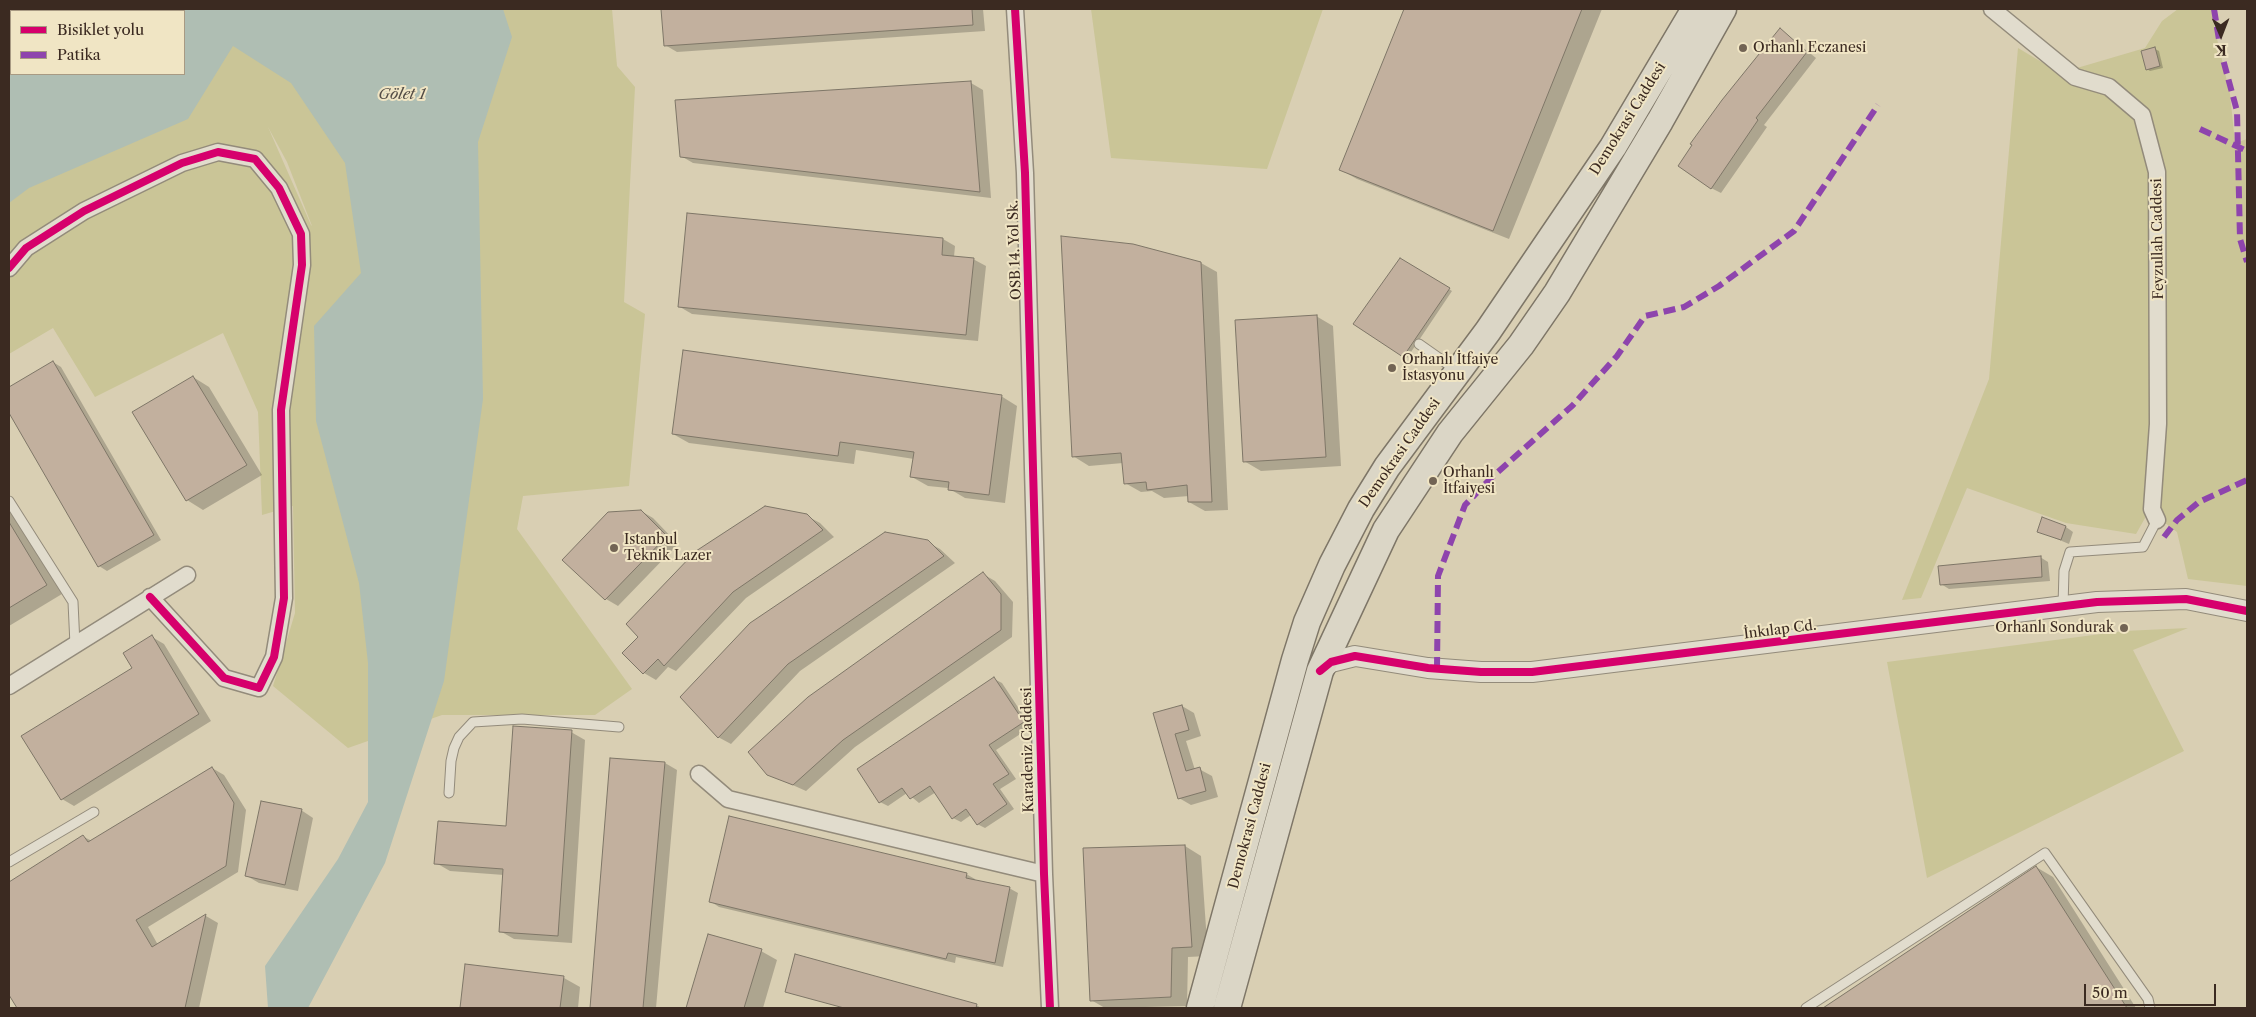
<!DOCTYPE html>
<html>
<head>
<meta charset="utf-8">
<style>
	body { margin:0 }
	#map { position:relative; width:2256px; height:1017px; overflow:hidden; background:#d9cfb3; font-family:"Libre Caslon Text",serif }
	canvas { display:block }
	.frame { position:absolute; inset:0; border:10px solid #3b2a21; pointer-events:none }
	.legend { position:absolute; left:10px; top:10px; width:175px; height:65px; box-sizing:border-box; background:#f0e5c4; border:1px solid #a89a83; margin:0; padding:6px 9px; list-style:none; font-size:15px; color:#3b2a21 }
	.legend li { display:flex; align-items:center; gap:10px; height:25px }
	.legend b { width:25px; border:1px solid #a89a83 }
	.north { position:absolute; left:2196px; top:10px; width:50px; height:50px; -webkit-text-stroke:4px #f0e5c4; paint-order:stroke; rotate:179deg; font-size:14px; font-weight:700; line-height:20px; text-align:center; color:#3b2a21 }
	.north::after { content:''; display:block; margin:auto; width:18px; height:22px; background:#3b2a21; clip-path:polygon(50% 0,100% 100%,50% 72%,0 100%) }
	.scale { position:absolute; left:2084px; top:984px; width:132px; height:22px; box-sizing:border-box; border:2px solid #3b2a21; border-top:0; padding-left:6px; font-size:15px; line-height:18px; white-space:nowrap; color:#3b2a21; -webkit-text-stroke:4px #f0e5c4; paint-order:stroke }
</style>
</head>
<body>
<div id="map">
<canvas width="2256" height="1017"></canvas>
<div class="frame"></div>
<ul class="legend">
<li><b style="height:6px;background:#d6006c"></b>Bisiklet yolu</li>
<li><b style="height:6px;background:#8e44ad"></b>Patika</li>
</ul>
<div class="north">K</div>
<div class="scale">50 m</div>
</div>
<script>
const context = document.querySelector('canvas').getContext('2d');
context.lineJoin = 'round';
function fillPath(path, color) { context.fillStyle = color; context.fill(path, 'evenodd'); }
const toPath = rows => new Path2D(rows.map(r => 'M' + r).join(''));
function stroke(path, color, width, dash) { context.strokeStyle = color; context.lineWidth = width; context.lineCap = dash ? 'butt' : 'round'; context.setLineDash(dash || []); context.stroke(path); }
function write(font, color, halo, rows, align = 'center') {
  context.font = font + ' "Libre Caslon Text",serif'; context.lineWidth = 4; context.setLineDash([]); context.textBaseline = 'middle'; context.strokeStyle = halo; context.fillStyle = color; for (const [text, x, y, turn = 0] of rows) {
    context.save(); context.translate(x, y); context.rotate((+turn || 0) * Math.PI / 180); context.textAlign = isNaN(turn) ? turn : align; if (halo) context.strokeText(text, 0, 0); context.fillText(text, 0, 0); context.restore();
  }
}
fillPath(toPath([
	[9,9,612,9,617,66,635,87,624,302,645,314,629,486,523,496,517,529,632,689,595,715,442,715,348,748,273,686,295,613,293,506,262,515,258,412,223,333,95,397,53,328,9,354],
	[11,11,184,11,184,74,11,74],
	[268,127,287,162,312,226,311,225],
	[1091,9,1323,9,1267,169,1111,158],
	[2178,9,2213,9,2214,26,2230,94,2235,143,2247,139,2247,586,2188,579,2177,532,2149,511,2136,534,2066,523,1967,488,1921,598,1902,600,1989,379,2018,48,2060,73,2145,48,2162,21],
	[2188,628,2133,650,2184,751,1927,878,1887,662,2124,631]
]), '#cac597');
fillPath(toPath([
	[104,9,503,9,512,37,478,142,483,399,444,681,385,863,308,1008,268,1008,265,966,338,859,368,802,368,663,359,583,316,421,314,326,361,273,345,163,291,83,233,46,188,119,29,188,9,203,9,76,12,74,184,74,184,11,100,11]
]), '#afbeb3');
fillPath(toPath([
	[662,9,983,9,985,31,677,52,665,45],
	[1405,9,1602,9,1509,239,1357,179,1341,170],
	[1781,30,1816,58,1764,125,1767,127,1721,193,1711,188],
	[2155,49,2159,51,2163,68,2150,71,2147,69],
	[971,83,983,90,991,198,693,163,681,156],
	[943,239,955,246,954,257,973,259,986,266,978,341,692,314,680,307],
	[1400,260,1452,291,1407,358,1355,323],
	[1201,263,1217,272,1228,510,1205,511,1189,502,1189,496,1164,498,1152,491,1141,492,1125,483,1123,463,1089,466,1073,456],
	[1316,316,1333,326,1341,466,1261,471,1244,461],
	[53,362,61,367,161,540,107,571,99,566,9,411,9,388],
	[193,377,209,387,262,475,203,510,187,500,134,413],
	[1001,396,1017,406,1005,503,965,498,948,488,928,486,912,477,914,459,856,450,854,464,689,443,673,434],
	[9,506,62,594,9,626],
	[641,511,653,518,678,544,618,606,606,599],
	[807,516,820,523,834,537,746,598,676,671,668,667,656,680,644,673,623,653],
	[2066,527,2073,532,2069,544,2038,531],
	[927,542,940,549,955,563,800,671,731,744,718,737,682,697],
	[2040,557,2048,562,2050,581,1949,589,1941,584],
	[983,574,995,581,1013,602,1012,637,855,747,806,791,768,774],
	[152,637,164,644,211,721,74,806,62,799],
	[994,679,1002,683,1031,727,996,750,1016,779,1000,789,1014,809,985,828,977,824,971,815,961,822,953,818,936,792,919,803,907,793,888,806,880,802],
	[1182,706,1194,713,1201,736,1186,741,1195,770,1199,769,1212,776,1218,797,1191,805,1179,798,1154,714],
	[571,732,585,740,572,943,514,939,500,931,504,875,450,871,436,863,507,827],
	[611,759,665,763,677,770,656,1008,591,1008],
	[212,768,224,775,246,810,238,872,148,927,158,945,206,916,218,923,199,1008,21,1008,18,1006,9,992,9,983,14,980,9,971,9,883,84,837,92,841],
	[301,810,313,818,298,891,259,883,247,876],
	[1185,846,1201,856,1208,956,1188,957,1187,1006,1105,1008,1091,1000],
	[2036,867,2053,877,2136,1008,1826,1008],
	[966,874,975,879,975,881,1009,888,1018,893,1003,967,956,957,955,963,719,907,710,901],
	[709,935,761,951,777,960,763,1008,687,1008],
	[796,956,978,1006,981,1008,844,1008,790,993],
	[466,965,564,978,580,987,578,1008,461,1008]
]), '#0003');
const building = toPath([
	[661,9,972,9,973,25,664,46,661,9],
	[1404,9,1582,9,1493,231,1339,170,1404,9],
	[1780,28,1807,52,1756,118,1758,120,1711,189,1678,166,1692,145,1690,144,1722,100,1780,28],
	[2155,47,2160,66,2146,70,2141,51,2155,47],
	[971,81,980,192,680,157,675,100,971,81],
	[687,213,943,238,942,255,974,258,966,335,678,307,687,213],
	[1061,236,1133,244,1201,262,1212,502,1188,502,1187,485,1147,490,1146,482,1124,484,1121,453,1072,457,1061,236],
	[1400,258,1450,288,1403,357,1353,324,1400,258],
	[1317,315,1326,457,1243,462,1235,320,1317,315],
	[683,350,1002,395,989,495,948,490,949,482,910,477,914,452,840,442,838,456,672,434,683,350],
	[53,361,154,535,98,567,9,413,9,387,53,361],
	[193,376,247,465,186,501,132,412,193,376],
	[765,506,807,514,823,530,733,592,664,666,658,659,643,674,622,653,638,637,626,624,696,551,765,506],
	[641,510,667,536,605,600,562,560,608,512,641,510],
	[2042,517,2066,526,2061,540,2037,532,2042,517],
	[9,522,47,585,9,608,9,522],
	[885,532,928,540,944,556,788,664,718,738,680,697,750,623,885,532],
	[2041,556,2042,577,1940,585,1938,566,2041,556],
	[983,572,1001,594,1001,630,843,740,793,785,767,775,748,752,808,697,983,572],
	[152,635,199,714,61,800,21,736,132,668,123,653,152,635],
	[994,677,1024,722,989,745,1009,774,993,784,1007,804,977,825,966,809,952,819,930,786,910,799,902,788,879,803,857,769,994,677],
	[1182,705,1189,730,1175,734,1186,771,1200,767,1206,791,1178,799,1153,713,1182,705],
	[513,726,572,730,558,936,499,932,503,869,434,864,438,821,506,826,513,726],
	[610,758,665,762,643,1008,590,1008,610,758],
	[212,767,234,803,226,866,136,920,152,947,206,914,185,1008,17,1008,9,995,9,882,83,835,88,842,212,767],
	[261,801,302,809,285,885,245,876,261,801],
	[729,816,967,873,966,878,1010,887,995,963,948,953,946,959,709,902,729,816],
	[1185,845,1192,947,1172,948,1171,997,1090,1001,1083,848,1185,845],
	[2036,866,2127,1008,1823,1008,2036,866],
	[708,934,762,949,744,1008,686,1008,708,934],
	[795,954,977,1004,976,1008,844,1008,785,992,795,954],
	[465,964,564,976,560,1008,460,1008,465,964]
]);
fillPath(building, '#c2b09e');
stroke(building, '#7e7667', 1);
const service = toPath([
	[1419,344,1456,370],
	[9,501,73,602,75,645],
	[2063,606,2064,571,2070,552,2143,547,2157,520],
	[449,793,451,761,454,748,459,737,473,722,522,719,619,727],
	[9,862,94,812],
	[1806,1008,2045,853,2148,999,2150,1008]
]);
const minor = toPath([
	[1015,9,1025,173,1044,874,1050,1008],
	[1992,9,2075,77,2109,87,2142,115,2157,172,2158,424,2152,509,2157,520],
	[9,268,26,248,84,211,182,163,218,152,255,159,279,188,301,234,302,265,281,410,284,598,274,657,259,688,224,678,150,597],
	[9,686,187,575],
	[699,774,728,799,1044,874]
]);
const tertiary = toPath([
	[1320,671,1331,662,1355,656,1428,668,1481,672,1532,672,2097,602,2186,599,2247,611]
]);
const primary = toPath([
	[1200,1008,1295,660,1307,622,1332,565,1361,509,1387,467,1488,331,1613,147,1695,9],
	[1227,1008,1320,671,1386,530,1450,433,1521,345,1557,293,1660,121,1723,9]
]);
stroke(service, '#938b7b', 11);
stroke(minor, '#938b7b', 19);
stroke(tertiary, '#938b7b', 22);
stroke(primary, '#7e7667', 29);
stroke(service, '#e1dccd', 9);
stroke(minor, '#e1dccd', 16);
stroke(tertiary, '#e1dccd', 20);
stroke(primary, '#dbd6c6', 26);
stroke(toPath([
	[2214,9,2221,52,2237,111,2240,239,2247,262],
	[2200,129,2247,151],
	[2164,537,2177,520,2199,502,2247,480],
	[1437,669,1438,576,1465,505,1491,478,1572,406,1617,356,1645,316,1684,307,1719,286,1794,231,1878,105]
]), '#8e44ad', 6, [12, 6]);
stroke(toPath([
	[1015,9,1025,173,1044,874,1050,1008],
	[9,268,26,248,84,211,182,163,218,152,255,159,279,188,301,234,302,265,281,410,284,598,274,657,259,688,224,678,150,597],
	[1320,671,1331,662,1355,656,1428,668,1481,672,1532,672,2097,602,2186,599,2247,611]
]), '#d6006c', 8);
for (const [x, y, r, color] of [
	[1743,48,5,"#726454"],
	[1392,368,5,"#726454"],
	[1433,481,5,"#726454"],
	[614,548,5,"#726454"],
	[2124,628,5,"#726454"]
]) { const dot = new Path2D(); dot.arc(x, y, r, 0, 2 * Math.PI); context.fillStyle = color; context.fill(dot); stroke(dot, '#f0e5c4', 2); }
write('14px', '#3b2a21', '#f0e5c4', [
	["Orhanlı Eczanesi",1753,48],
	["Orhanlı İtfaiye",1402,360],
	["İstasyonu",1402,376],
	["Orhanlı",1443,473],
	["İtfaiyesi",1443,489],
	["Istanbul",624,540],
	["Teknik Lazer",624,556],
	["Orhanlı Sondurak",2114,628,"right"]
], 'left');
write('14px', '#3b2a21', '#f0e5c4', [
	["Demokrasi Caddesi",1628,119,-58],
	["Feyzullah Caddesi",2158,239,-91],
	["OSB 14. Yol Sk.",1015,250,-92],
	["Demokrasi Caddesi",1400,453,-55],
	["İnkılap Cd.",1780,630,-7],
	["Karadeniz Caddesi",1028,750,-91],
	["Demokrasi Caddesi",1250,826,-75]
]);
write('italic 15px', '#544d46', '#f0e5c4', [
	["Gölet 1",402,95]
]);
</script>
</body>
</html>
